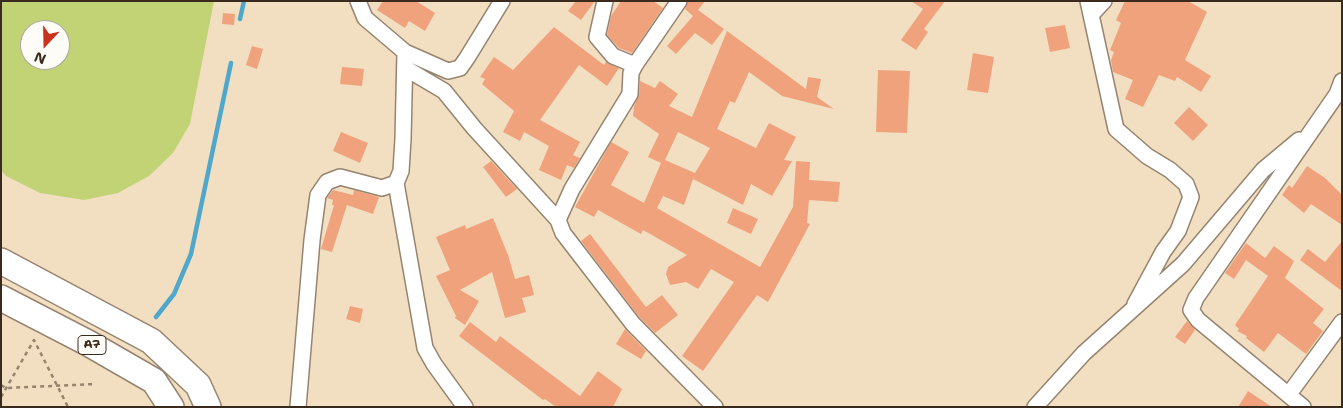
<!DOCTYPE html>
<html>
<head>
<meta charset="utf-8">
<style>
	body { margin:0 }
	#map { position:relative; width:1343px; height:408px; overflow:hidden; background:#f2dfc1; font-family:"Shantell Sans",sans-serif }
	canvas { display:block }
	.frame { position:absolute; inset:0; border:2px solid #3b2a1e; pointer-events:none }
	.north { position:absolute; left:20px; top:20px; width:50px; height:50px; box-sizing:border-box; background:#fdfcf7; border:1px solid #afa8a0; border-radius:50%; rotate:201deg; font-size:14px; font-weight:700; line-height:20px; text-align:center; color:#3b2a1e }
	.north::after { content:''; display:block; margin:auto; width:18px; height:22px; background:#c8321e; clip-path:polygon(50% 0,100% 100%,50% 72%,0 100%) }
</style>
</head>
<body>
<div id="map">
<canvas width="1343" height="408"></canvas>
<div class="frame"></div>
<div class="north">N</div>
</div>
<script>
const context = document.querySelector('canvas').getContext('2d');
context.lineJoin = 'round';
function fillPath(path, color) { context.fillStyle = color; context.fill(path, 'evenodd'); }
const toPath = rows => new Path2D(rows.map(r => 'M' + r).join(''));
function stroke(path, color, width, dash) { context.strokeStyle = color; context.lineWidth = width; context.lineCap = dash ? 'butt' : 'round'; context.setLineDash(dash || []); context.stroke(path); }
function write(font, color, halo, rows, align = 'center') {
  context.font = font + ' "Shantell Sans",sans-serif'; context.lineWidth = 4; context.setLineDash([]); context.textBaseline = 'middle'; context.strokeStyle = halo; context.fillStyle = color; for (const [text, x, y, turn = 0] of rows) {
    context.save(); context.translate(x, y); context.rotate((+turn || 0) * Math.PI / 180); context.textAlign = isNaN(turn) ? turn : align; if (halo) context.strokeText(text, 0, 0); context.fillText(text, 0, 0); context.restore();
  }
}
fillPath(toPath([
	[1,1,214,1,190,124,173,153,149,176,118,193,84,200,40,193,6,176,1,170],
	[30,30,60,30,60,60,30,60]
]), '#c2d376');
stroke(toPath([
	[240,19,244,1],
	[156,317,174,294,191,254,231,63]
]), '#4fa7cc', 4.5);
fillPath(toPath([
	[383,1,416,1,435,13,425,31,409,21,405,28,377,10],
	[576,1,595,1,581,20,568,11],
	[621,1,653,1,663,8,632,53,619,48,607,35,611,16],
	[688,1,705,1,698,10,724,29,712,45,695,33,676,54,667,46,693,16,685,9],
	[911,1,945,1,924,29,928,32,916,50,901,40,923,9],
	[1125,1,1188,1,1207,12,1185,60,1211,76,1201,92,1177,77,1175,81,1159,75,1143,107,1125,99,1133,80,1113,72,1111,60,1114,52,1110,50,1121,23,1116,20],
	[223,13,235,14,234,25,222,24],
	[1065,25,1070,48,1050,52,1045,28],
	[554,27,604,65,606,62,619,68,607,86,579,65,540,120,580,142,573,155,580,158,574,168,567,165,561,180,539,170,549,146,524,132,520,141,503,132,514,111,482,84,485,79,480,77,494,57,513,70],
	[727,31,806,89,808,77,821,79,817,97,834,109,782,96,749,72,735,103,730,101,717,129,756,148,769,123,796,137,784,160,792,161,772,196,751,184,743,205,693,179,684,205,663,196,657,208,760,267,793,207,796,161,810,162,809,180,840,182,838,202,809,200,807,223,810,224,768,302,757,295,703,371,682,356,734,282,711,269,698,289,686,282,670,285,666,274,668,267,687,255,643,230,641,234,598,210,594,217,575,207,611,142,629,152,611,185,644,203,661,163,648,157,659,134,633,116,634,106,639,95,640,81,655,88,660,81,678,94,669,106,692,117],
	[678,132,710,148,695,173,665,160],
	[252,46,263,49,257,69,246,65],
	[973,53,994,57,988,93,967,90],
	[342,67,364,69,362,86,340,84],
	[878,70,910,71,907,133,876,132],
	[1189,107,1208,125,1193,141,1174,123],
	[341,132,368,143,360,163,333,151],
	[491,161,517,189,506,197,483,167],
	[1307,166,1325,178,1342,195,1342,225,1311,204,1304,213,1282,195,1289,185,1292,188],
	[333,190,353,195,354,190,379,197,373,214,347,205,332,252,321,249,334,205,332,205,333,200,327,198],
	[733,208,758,219,751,234,727,223],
	[493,218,508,255,515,279,529,275,534,295,522,298,526,312,505,318,492,272,460,290,479,301,465,325,455,318,456,316,436,276,450,270,436,237,465,225,466,229],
	[590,234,646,307,662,295,678,315,655,333,640,318,581,241],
	[1342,241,1342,291,1300,260,1308,249,1325,262],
	[1246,243,1265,258,1274,246,1294,261,1285,278,1324,309,1313,323,1323,331,1306,354,1278,333,1264,352,1246,338,1247,336,1237,331,1239,329,1235,325,1268,276,1246,260,1234,279,1225,273],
	[350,306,363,309,360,323,346,319],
	[1187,321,1195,330,1185,344,1175,337],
	[470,322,496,342,500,336,580,396,598,371,622,389,613,407,556,407,545,399,543,400,459,336],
	[625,329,646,351,641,359,616,344],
	[1248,391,1272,407,1238,407]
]), '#f0a27d');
const minor = toPath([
	[358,1,365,18,405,52,448,71,460,68,467,58,502,1],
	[605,1,597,37,613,56,635,65],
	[679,1,635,65,631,73,630,94,572,189,558,220,563,233,633,324,715,407],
	[1088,1,1116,129,1147,156,1170,170,1186,184,1191,197,1178,231,1163,252,1135,304],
	[1091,15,1104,1],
	[405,52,403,139,401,171,396,183,425,348,434,364,465,407],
	[405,68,444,91,474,128,558,220],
	[1289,394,1342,322],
	[298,407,312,240,318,195,327,182,340,177,382,188,396,183],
	[1035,407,1084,353,1183,264,1263,170,1299,140],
	[1303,407,1198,320,1191,310,1196,298,1337,94,1342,81]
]);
const trunk = toPath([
	[1,261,151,341,198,385,208,407],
	[1,298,88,343,154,381,171,407]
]);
stroke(minor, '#968470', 18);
stroke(trunk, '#968470', 28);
stroke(toPath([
	[1,385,6,388,96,384],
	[1,397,34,340,68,407]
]), '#968470', 2.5, [4, 4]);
stroke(minor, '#fff', 15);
stroke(trunk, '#fff', 25);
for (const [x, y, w] of [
	[92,345,28]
]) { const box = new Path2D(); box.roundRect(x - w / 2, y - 9.5, w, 19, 4); context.fillStyle = '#fdfcf7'; context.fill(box); stroke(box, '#3b2a1e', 1); }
write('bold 12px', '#3b2a1e', null, [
	["A7",92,345]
]);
</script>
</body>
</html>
